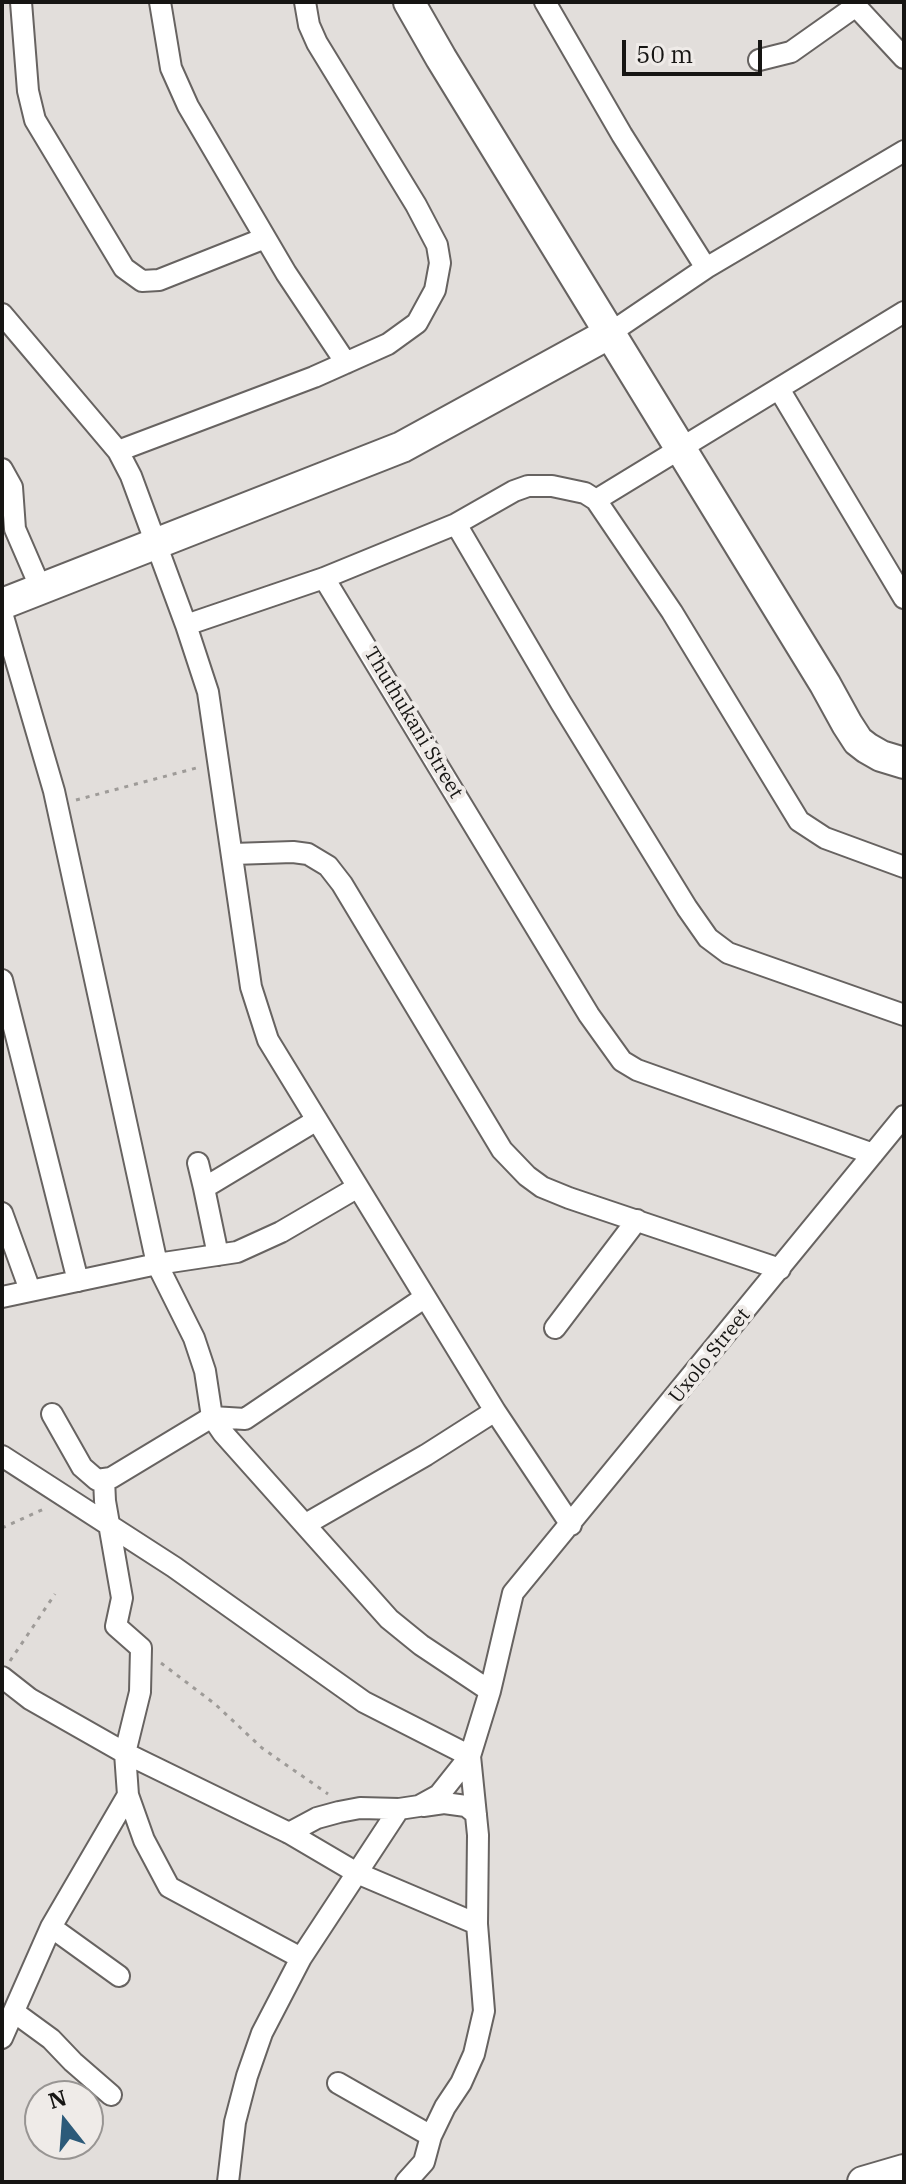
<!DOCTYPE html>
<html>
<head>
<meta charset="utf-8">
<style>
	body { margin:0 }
	#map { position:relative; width:906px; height:2184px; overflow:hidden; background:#e2dedb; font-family:"IBM Plex Serif",serif }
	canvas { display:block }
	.frame { position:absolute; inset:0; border:4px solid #161513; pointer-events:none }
	.north { position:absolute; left:24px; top:2080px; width:80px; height:80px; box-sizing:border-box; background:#efebe8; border:2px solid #989593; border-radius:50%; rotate:343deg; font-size:22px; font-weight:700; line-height:32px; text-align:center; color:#161513 }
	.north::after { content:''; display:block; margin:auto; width:28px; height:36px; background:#2c5a79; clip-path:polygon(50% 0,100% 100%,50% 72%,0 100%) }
	.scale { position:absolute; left:622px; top:40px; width:140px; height:36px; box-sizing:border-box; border:4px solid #161513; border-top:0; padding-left:10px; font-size:24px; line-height:28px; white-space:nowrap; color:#161513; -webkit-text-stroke:6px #efebe8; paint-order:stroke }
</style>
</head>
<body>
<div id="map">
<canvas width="906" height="2184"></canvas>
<div class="frame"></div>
<div class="north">N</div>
<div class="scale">50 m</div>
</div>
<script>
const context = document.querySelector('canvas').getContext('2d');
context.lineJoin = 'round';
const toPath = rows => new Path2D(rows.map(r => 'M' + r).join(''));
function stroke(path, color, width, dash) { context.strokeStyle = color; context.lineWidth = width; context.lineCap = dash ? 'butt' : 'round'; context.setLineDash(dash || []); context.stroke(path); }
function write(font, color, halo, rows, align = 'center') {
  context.font = font + ' "IBM Plex Serif",serif'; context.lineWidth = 8; context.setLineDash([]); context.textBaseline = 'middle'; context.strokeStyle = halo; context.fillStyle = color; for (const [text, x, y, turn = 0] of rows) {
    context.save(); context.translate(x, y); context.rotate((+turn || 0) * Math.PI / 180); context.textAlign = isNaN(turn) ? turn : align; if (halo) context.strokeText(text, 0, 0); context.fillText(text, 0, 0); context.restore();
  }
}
const street = toPath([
	[21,2,28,91,35,120,124,268,142,281,159,280,265,238],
	[160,2,171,68,188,106,286,273,346,363],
	[545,2,622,135,706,268],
	[852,2,904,58],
	[759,60,791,52,856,6],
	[2,314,118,451,131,476,186,625,208,692,251,987,268,1040,495,1411,571,1525],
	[610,333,706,268,904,151],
	[779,389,904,598],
	[118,451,314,377,388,344,417,323,435,290,440,263,437,245,416,205,317,43,309,25,305,2],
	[2,469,12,487,15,529,41,589],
	[596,500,904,312],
	[456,524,561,703,687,908,708,938,728,953,904,1015],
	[324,578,589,1015,622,1061,637,1070,873,1154],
	[2,613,54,791,157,1264,194,1338,205,1371,212,1417,223,1433,389,1619,421,1645,490,1691],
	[186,625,324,578,456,524,514,491,528,486,552,486,585,493,596,500,672,612,799,821,825,838,904,867],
	[233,854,293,852,308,854,328,866,342,884,502,1150,527,1176,542,1187,569,1198,780,1269],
	[2,980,78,1281],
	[198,1163,204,1188,317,1120],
	[204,1188,218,1255],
	[2,1213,30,1290],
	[2,1297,157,1264,237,1252,281,1232,358,1187],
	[555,1328,637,1220],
	[52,1414,82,1467,97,1480,111,1478,212,1417,245,1419,424,1298],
	[2,1456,174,1567,364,1702,470,1756,439,1795,419,1806,399,1809,301,1958,262,2033,247,2076,235,2122,228,2182],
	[104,1479,105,1501,122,1598,116,1626,141,1648,140,1692,125,1753,128,1795,144,1840,169,1887,301,1958],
	[306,1524,426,1455,495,1411],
	[2,1677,30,1699,125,1753,289,1833,357,1873,477,1924],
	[423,1806,444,1803,466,1806,476,1814],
	[289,1833,317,1818,339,1812,360,1808,399,1809],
	[51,1927,119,1976],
	[14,2012,51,2039,73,2062,111,2095],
	[2,2038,51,1927,128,1795],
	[338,2083,431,2136],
	[406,2182,424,2162,431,2136,445,2107,461,2083,474,2054,484,2011,477,1924,478,1835,470,1756,490,1691,513,1593,904,1116]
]);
const secondary = toPath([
	[409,2,441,58,825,684,847,724,858,741,867,748,881,756,904,763],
	[2,604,402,447,610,333],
	[863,2182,904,2170]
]);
stroke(street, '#676361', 24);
stroke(secondary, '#676361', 34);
stroke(toPath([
	[76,800,200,767],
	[2,1528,46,1508],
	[10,1661,55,1594],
	[161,1663,215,1704,262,1748,328,1794]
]), '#9e9b98', 3, [4, 6]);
stroke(street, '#fff', 20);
stroke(secondary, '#fff', 30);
write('20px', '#161513', '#efebe8', [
	["Thuthukani Street",413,723,59],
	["Uxolo Street",710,1356,-51]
]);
</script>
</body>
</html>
